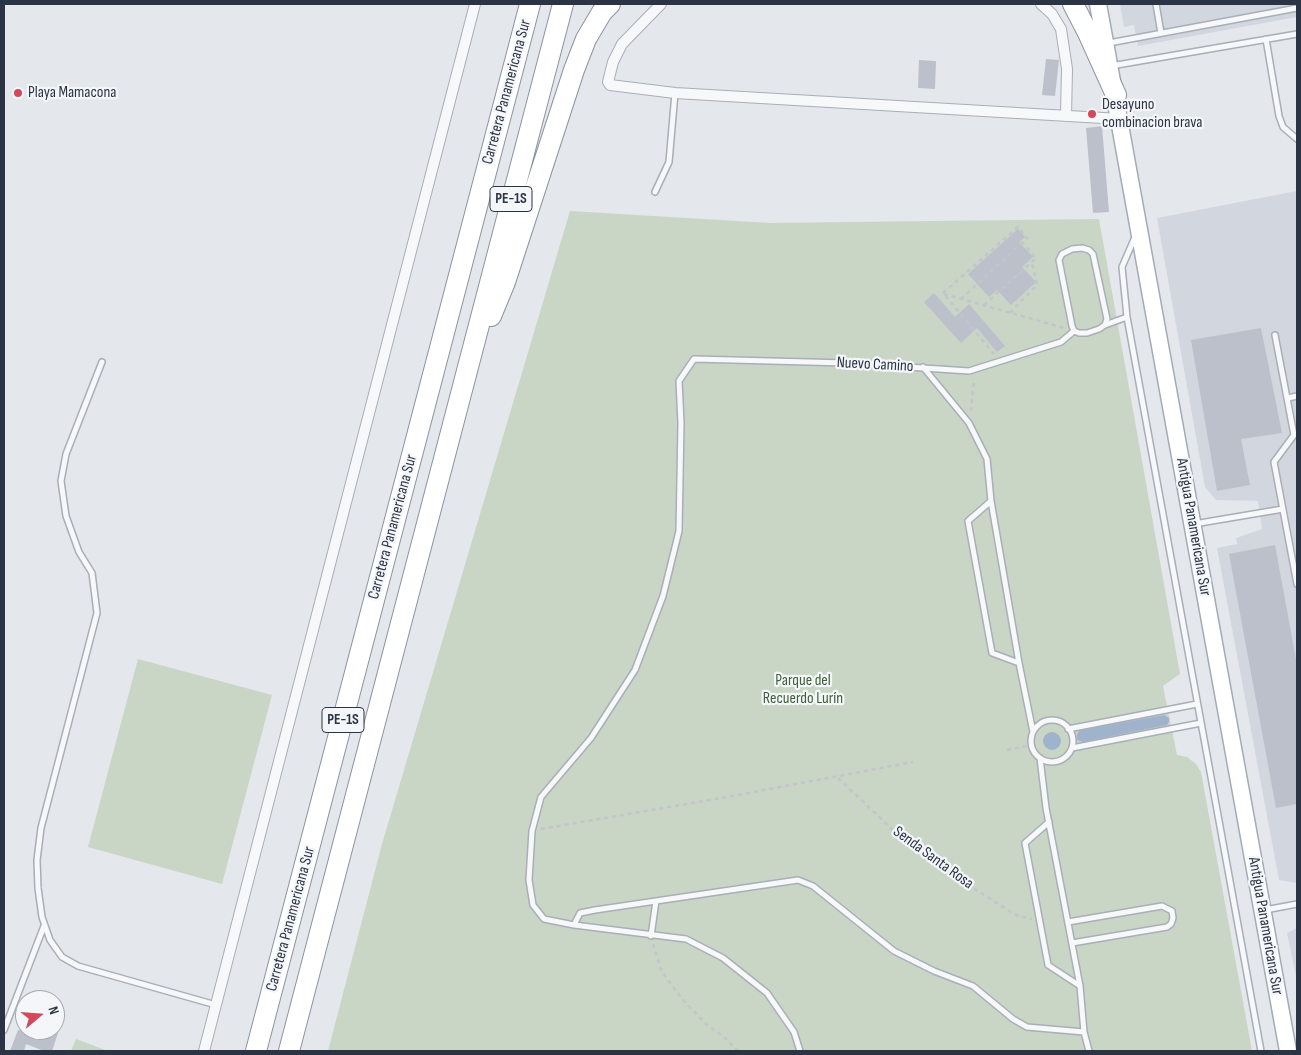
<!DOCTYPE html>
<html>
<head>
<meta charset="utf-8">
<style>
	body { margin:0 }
	#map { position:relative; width:1301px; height:1055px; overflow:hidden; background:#e4e7ec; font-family:"Sofia Sans Condensed",sans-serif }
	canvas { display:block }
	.frame { position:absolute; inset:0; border:5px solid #2b3445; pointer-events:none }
	.north { position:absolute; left:15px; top:990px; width:50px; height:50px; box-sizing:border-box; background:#f4f6f9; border:1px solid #a4a8b1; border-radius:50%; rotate:72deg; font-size:14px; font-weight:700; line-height:20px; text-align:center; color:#2b3445 }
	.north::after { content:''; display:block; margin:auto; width:18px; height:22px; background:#d1495b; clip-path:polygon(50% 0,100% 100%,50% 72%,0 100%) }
</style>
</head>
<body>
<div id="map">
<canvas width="1301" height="1055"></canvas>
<div class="frame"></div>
<div class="north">N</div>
</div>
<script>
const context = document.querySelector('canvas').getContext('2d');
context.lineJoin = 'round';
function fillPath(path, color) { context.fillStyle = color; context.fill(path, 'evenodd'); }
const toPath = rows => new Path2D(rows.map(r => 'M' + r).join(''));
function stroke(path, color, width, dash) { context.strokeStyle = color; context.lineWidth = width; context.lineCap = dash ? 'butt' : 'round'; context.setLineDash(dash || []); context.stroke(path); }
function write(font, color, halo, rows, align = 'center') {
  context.font = font + ' "Sofia Sans Condensed",sans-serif'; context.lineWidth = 4.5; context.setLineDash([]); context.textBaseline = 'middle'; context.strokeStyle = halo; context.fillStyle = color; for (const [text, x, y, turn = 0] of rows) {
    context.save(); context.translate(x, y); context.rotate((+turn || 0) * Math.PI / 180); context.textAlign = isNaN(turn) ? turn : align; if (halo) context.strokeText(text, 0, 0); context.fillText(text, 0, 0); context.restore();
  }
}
fillPath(toPath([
	[1120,4,1297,4,1297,17,1138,46,1134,25,1124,27],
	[1297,191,1297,883,1279,880,1217,548,1237,544,1236,538,1262,529,1258,501,1216,500,1205,487,1157,218],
	[1297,928,1297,981,1287,933]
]), '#d2d6de');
fillPath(toPath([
	[570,211,770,223,1099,219,1180,674,1163,686,1177,755,1187,757,1196,764,1201,772,1252,1051,328,1051,382,844],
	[138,659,272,695,222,884,88,847],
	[76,1039,108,1051,71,1051]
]), '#c9d6c5');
fillPath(toPath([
	[1164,715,1169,718,1169,722,1167,725,1083,742,1077,740,1077,734,1080,730],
	'1043 741a9 9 0 1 1 18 0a9 9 0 1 1-18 0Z'
]), '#9fb4cc');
fillPath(toPath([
	[1046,59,1059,60,1055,96,1042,95],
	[919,60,936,61,935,89,918,88],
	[1102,126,1109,212,1093,213,1086,128],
	[1018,229,1025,237,1019,242,1033,257,1022,267,1036,282,1011,305,997,290,989,297,968,274],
	[934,293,955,317,969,304,1005,346,997,352,977,328,961,343,924,302],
	[1261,328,1282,433,1241,439,1250,485,1217,491,1191,340],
	[1275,545,1297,665,1297,804,1276,808,1229,554],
	[18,1030,59,1030,52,1051,44,1051,26,1044,24,1051,10,1051]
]), '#bbc0ca');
const service = toPath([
	[1156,4,1161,33],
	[1266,39,1279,116,1283,127,1297,139],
	[1109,43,1297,8],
	[1111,66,1297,34],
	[655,192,669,162,675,93],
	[1135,237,1122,267,1127,317,1261,1051],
	[1082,248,1089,250,1093,254,1107,319,1105,325,1099,329,1087,333,1079,333,1074,331,1072,326,1059,260,1062,254,1072,249,1082,248],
	[1105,325,1127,317],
	[1275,335,1294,435,1274,462,1297,584],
	[102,362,66,454,61,481,66,516,79,552,92,573,97,613,41,828,37,860,38,888,42,917,50,940,62,957,78,966,216,1005],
	[923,367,969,423,987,459,991,501,1019,663,1033,732],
	[1288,398,1297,396],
	[991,501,968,521,992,653,1019,663],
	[1194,524,1283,509],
	'1031 741a21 21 0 1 1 42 0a21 21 0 1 1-42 0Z',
	[1068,729,1197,704],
	[1072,748,1201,723],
	[1040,758,1046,808,1080,986,1084,1032,1089,1051],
	[1049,822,1025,843,1048,965,1080,986],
	[1265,910,1297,904],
	[1068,922,1162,906,1172,911,1173,918,1171,924,1167,927,1072,943],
	[574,925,580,913,595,910,798,880,813,886,894,951,934,971,973,986,1013,1019,1027,1027,1084,1032],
	[651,936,656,901],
	[4,1030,44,926],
	[800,1051,794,1032,767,993,723,958,686,939,574,925,544,919,533,905,529,880,532,831,541,797,591,738,635,670,663,596,679,531,681,423,679,381,694,359,847,363,969,371,1061,342,1074,331]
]);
const minor = toPath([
	[661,4,622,44,613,62,608,82,610,85,675,93,1120,119],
	[1041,4,1052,14,1061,29,1067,69,1066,116],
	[204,1051,475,4]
]);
const primary = toPath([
	[1098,4,1288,1051]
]);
const motorway = toPath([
	[1073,4,1088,33,1116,95],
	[491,316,505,282,574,70,586,39,602,12,610,4],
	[256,1051,530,4],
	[289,1051,563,4]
]);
stroke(service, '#a9aeb7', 8);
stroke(minor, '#a9aeb7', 12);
stroke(primary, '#a3abb8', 19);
stroke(motorway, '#8b94a3', 22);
stroke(toPath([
	[944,294,1064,328],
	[961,299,1027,238,1018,227,943,293,994,354],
	[984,305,1036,258,1022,242],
	[1010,313,1037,285,1032,262],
	[971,411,974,379],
	[1007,750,1032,745],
	[838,778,895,832,935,864,1016,915,1032,919],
	[541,829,727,797,913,762],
	[653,944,662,972,682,999,706,1024,724,1037,738,1051]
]), '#c2c5cb', 2.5, [4, 4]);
stroke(service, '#f7f8fa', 5);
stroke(minor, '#f7f8fa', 10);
stroke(primary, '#fff', 16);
stroke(motorway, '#fff', 20);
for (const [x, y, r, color] of [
	[18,93,5,"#d1495b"],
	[1092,114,5,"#d1495b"]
]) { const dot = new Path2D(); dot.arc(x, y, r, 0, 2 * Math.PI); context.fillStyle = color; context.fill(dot); stroke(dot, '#f4f6f9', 2); }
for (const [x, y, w] of [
	[511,199,42],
	[343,720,42]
]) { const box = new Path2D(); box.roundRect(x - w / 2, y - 12.5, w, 25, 4); context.fillStyle = '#f4f6f9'; context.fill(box); stroke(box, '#2b3445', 1); }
write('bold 15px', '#2b3445', null, [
	["PE-1S",511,199],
	["PE-1S",343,720]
]);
write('16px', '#2b3445', '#f4f6f9', [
	["Carretera Panamericana Sur",507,92,-75],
	["Nuevo Camino",875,365,3],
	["Carretera Panamericana Sur",393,527,-75],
	["Antigua Panamericana Sur",1193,527,80],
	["Senda Santa Rosa",933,858,36],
	["Carretera Panamericana Sur",291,919,-75],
	["Antigua Panamericana Sur",1265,926,80]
]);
write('16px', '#2b3445', '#f4f6f9', [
	["Playa Mamacona",28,93],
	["Desayuno",1102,105],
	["combinacion brava",1102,123]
], 'left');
write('16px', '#3f6138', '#f4f6f9', [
	["Parque del",803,681],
	["Recuerdo Lurín",803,699]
]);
</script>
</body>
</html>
